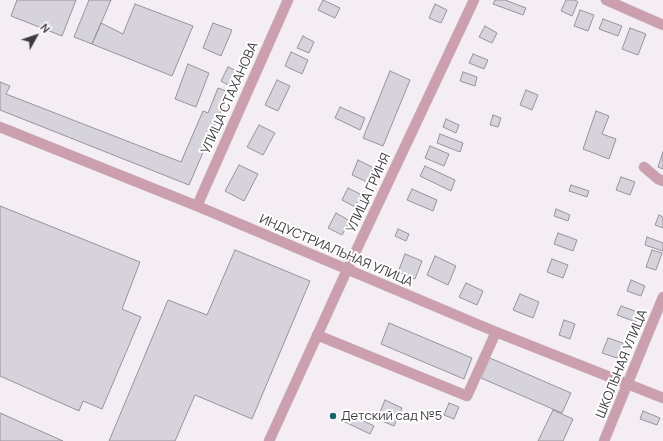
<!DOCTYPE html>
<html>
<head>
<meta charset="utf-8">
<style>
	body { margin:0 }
	#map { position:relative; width:663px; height:441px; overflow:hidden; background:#f5edf4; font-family:Manrope,sans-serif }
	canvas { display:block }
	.north { position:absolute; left:16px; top:16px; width:40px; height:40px; -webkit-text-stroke:3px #fff; paint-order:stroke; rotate:50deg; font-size:11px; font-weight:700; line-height:16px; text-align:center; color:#3e3b3e }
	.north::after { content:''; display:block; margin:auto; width:14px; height:18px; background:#3e3b3e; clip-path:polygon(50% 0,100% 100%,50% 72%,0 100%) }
</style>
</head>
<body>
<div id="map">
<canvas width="663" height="441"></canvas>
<div class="north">N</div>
</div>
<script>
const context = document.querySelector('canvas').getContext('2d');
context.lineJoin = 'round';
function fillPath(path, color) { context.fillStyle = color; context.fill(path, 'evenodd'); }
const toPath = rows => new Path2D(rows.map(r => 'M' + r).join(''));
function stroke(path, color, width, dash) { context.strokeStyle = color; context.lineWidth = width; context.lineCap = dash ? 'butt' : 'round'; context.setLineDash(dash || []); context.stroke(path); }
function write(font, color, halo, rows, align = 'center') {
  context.font = font + ' Manrope,sans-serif'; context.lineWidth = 4; context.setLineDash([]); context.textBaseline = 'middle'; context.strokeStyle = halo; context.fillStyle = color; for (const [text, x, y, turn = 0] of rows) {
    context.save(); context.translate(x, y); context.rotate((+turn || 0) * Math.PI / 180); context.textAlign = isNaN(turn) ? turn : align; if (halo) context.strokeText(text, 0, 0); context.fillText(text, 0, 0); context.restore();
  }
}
const building = toPath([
	[17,0,76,0,62,36,11,16,17,0],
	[89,0,111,0,92,44,74,37,89,0],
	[323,0,340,8,335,18,318,10,323,0],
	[495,0,505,0,526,8,523,15,493,4,495,0],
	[566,0,575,0,578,2,572,16,561,11,566,0],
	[135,4,193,26,172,76,92,44,101,23,123,34,135,4],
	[435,4,447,10,441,23,429,18,435,4],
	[580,10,594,15,588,31,574,26,580,10],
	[603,19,622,26,618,36,599,29,603,19],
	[213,23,232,30,221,56,203,48,213,23],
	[485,26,497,33,492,43,479,37,485,26],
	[630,28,646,34,638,55,622,49,630,28],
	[303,36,314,42,309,53,297,48,303,36],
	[291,52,308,60,302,74,285,66,291,52],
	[473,54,488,60,484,69,469,63,473,54],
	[188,64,209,73,196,107,175,99,188,64],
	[228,67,237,71,230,86,221,81,228,67],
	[390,71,410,80,383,146,363,138,390,71],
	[463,72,477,77,475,86,460,81,463,72],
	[277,80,290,86,278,111,265,105,277,80],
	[0,82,10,86,6,94,181,162,203,111,208,113,218,88,229,92,189,185,0,110,0,82],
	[526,90,538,95,532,110,520,105,526,90],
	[340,107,365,118,360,130,335,118,340,107],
	[596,111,609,116,602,134,616,139,609,159,583,149,596,111],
	[493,115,501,118,498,127,490,125,493,115],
	[446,119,459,125,456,133,443,127,446,119],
	[259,125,275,133,263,155,247,147,259,125],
	[440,134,463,143,460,152,437,143,440,134],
	[430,146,449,154,444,166,425,158,430,146],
	[663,152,663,169,658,167,663,152],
	[358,160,374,168,367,182,352,175,358,160],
	[239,165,258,174,244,201,225,191,239,165],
	[425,166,455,180,451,191,420,176,425,166],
	[621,177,635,182,630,195,616,190,621,177],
	[571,185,589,191,587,197,569,191,571,185],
	[348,188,362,195,355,207,342,200,348,188],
	[412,189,437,200,433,211,407,200,412,189],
	[0,206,140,262,122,309,141,317,102,409,83,401,79,411,0,376,0,206],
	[556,209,570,215,568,221,554,216,556,209],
	[336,213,350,221,342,235,328,228,336,213],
	[659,215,663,217,663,228,655,225,659,215],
	[398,229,409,234,406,241,395,236,398,229],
	[558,233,577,240,573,251,554,244,558,233],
	[647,237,663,243,663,251,645,245,647,237],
	[235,250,310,281,252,419,195,395,175,441,109,441,168,300,207,315,235,250],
	[652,250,662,253,656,270,646,267,652,250],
	[405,254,422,261,415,279,398,272,405,254],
	[435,256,456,266,448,285,427,275,435,256],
	[552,259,568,265,563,278,547,272,552,259],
	[631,280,645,286,641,296,627,291,631,280],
	[466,283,483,291,477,305,459,297,466,283],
	[520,294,539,302,533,318,513,310,520,294],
	[621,306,640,313,636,322,617,315,621,306],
	[564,320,575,324,570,339,559,335,564,320],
	[389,323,472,358,464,379,381,344,389,323],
	[608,338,623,343,617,358,602,353,608,338],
	[490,358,571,393,562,413,481,378,490,358],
	[385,400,402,408,394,426,377,419,385,400],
	[449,403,459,407,454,419,444,415,449,403],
	[553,410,573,419,563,441,538,441,553,410],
	[643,411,660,418,657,425,640,419,643,411],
	[0,413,63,441,0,441,0,413],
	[347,413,374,426,370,434,343,421,347,413]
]);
fillPath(building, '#d7d3dd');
stroke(building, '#96939c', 1);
const minor = toPath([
	[606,0,663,25],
	[0,127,197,206,496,332,663,398],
	[644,167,658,179,663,181],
	[197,206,288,0],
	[317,335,467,396,496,332],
	[269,441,347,270,474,0],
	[604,441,663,297]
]);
stroke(minor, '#d0c9d0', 11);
stroke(minor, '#cc9fae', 10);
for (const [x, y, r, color] of [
	[333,416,4,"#156566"]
]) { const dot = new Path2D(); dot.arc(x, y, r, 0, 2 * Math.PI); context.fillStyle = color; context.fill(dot); stroke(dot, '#fff', 1.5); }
write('13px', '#3e3b3e', '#fff', [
	["УЛИЦА СТАХАНОВА",230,98,-66],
	["УЛИЦА ГРИНЯ",369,193,-65],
	["ИНДУСТРИАЛЬНАЯ УЛИЦА",336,251,23],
	["ШКОЛЬНАЯ УЛИЦА",622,364,-68]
]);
write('13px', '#3e3b3e', '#fff', [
	["Детский сад №5",341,416]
], 'left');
</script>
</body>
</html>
